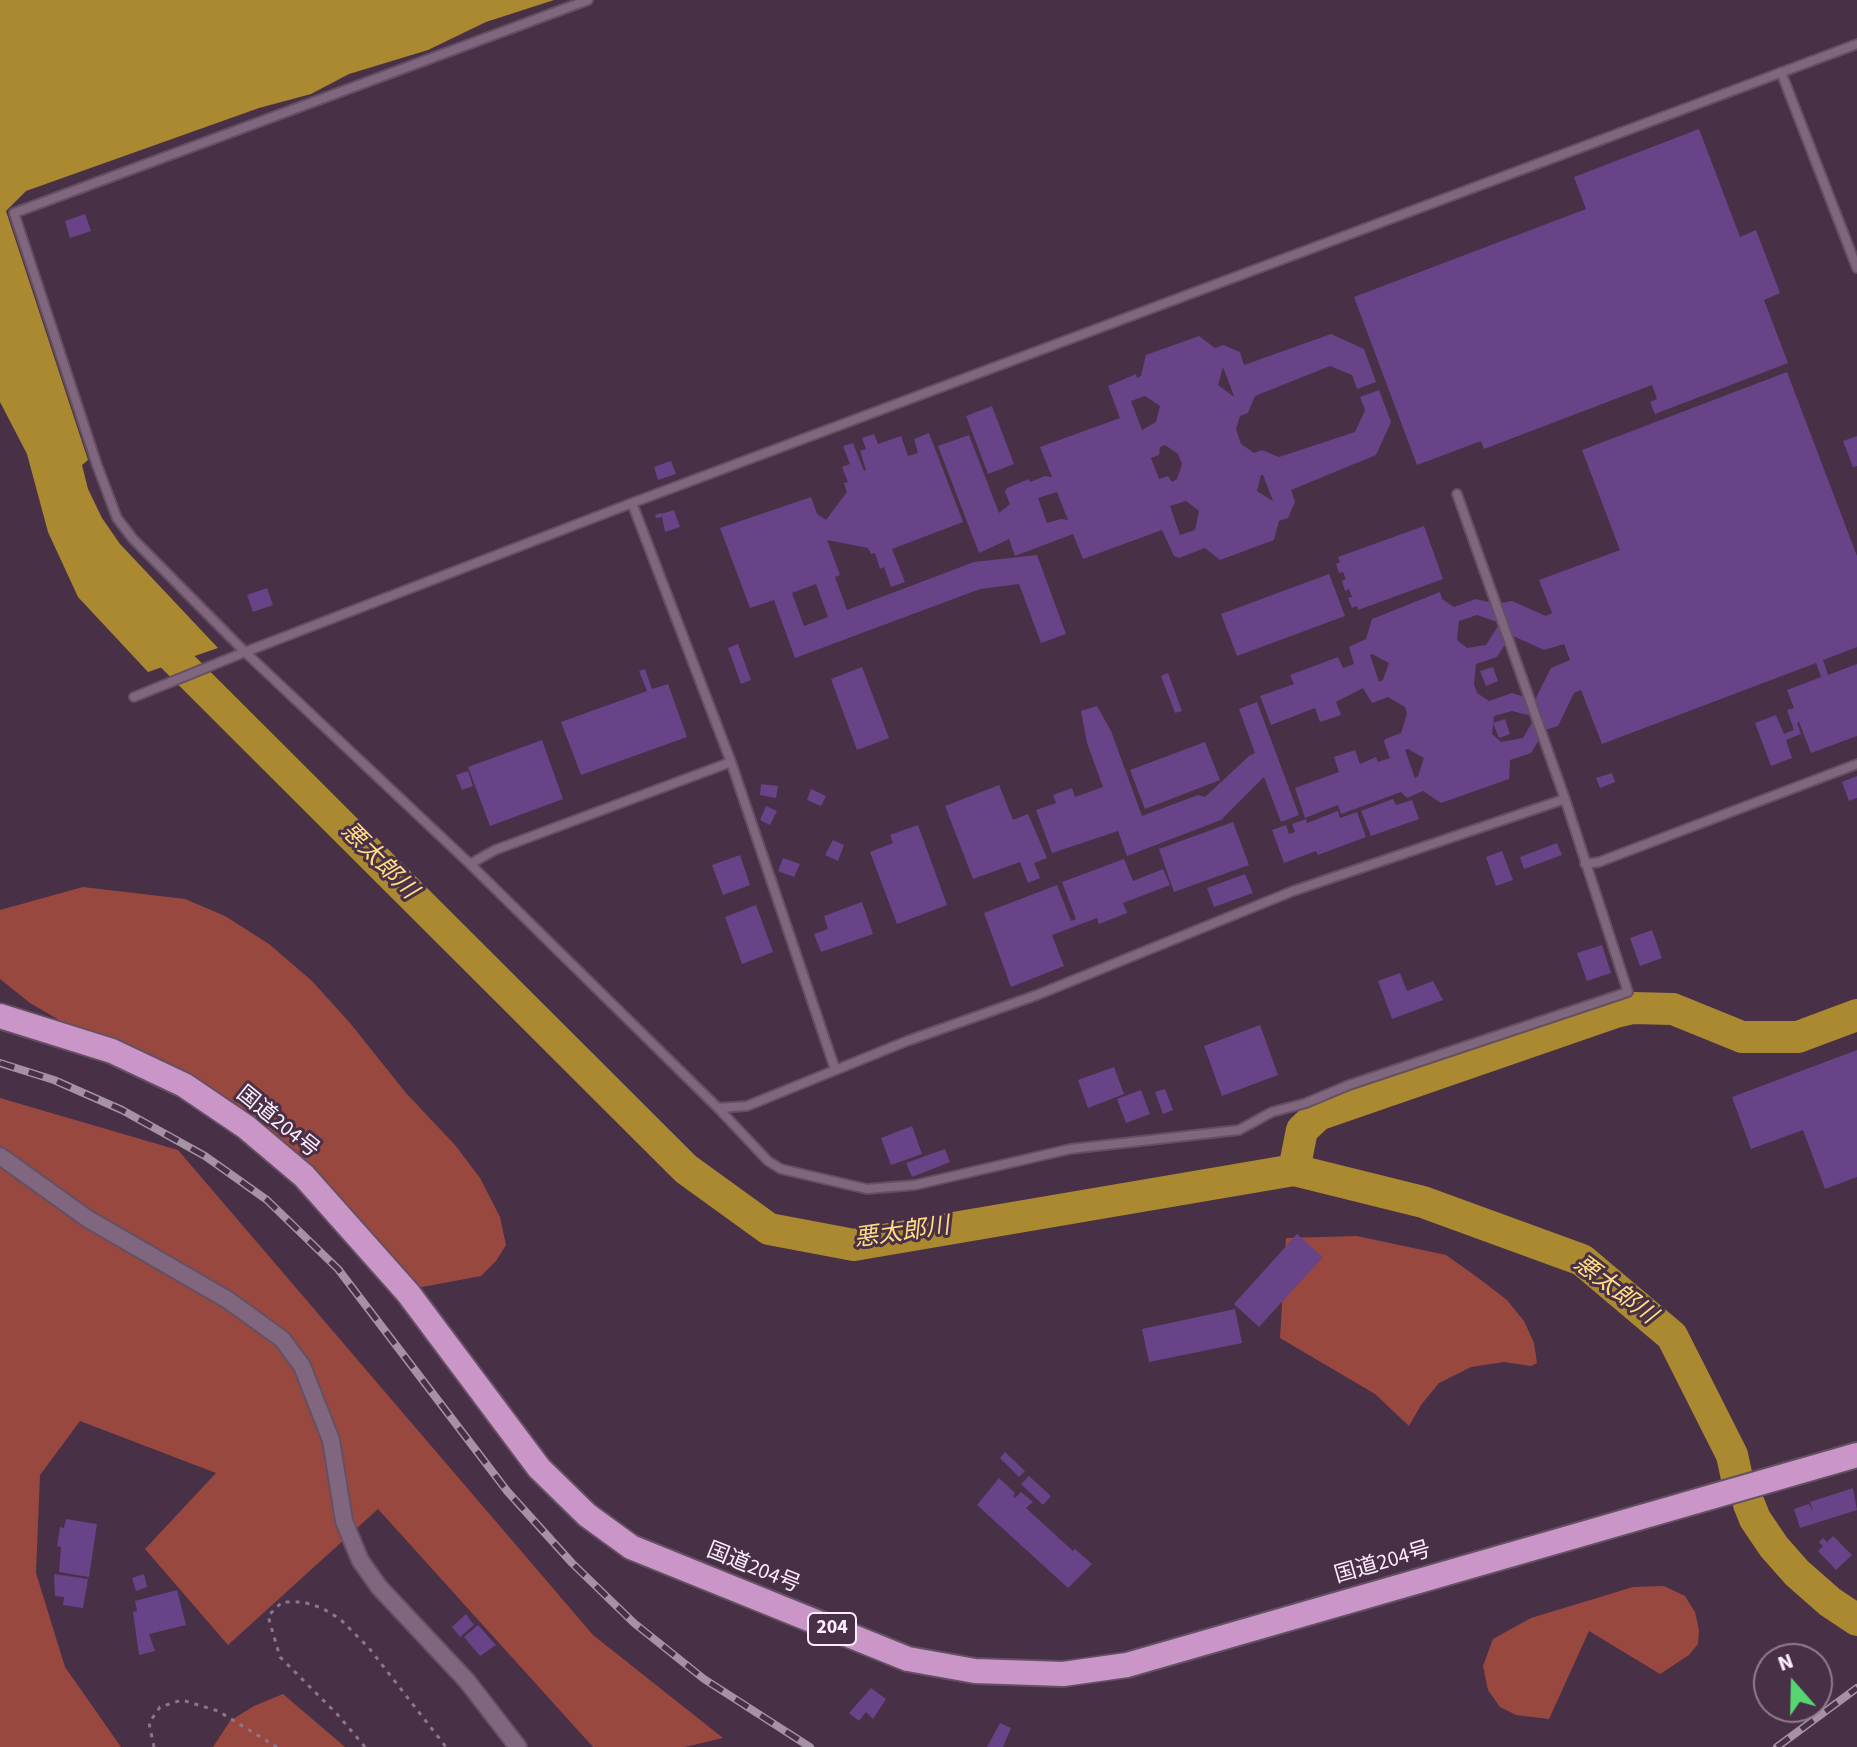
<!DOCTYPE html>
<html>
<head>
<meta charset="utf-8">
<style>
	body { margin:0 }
	#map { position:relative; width:1857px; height:1747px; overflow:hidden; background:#483047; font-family:"Source Sans 3",sans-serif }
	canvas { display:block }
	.north { position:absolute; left:1753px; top:1643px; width:80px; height:80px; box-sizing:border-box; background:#483047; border:2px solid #917c90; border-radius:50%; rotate:340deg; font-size:22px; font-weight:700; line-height:32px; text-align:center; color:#feeefd }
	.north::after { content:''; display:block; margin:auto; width:28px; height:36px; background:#56d671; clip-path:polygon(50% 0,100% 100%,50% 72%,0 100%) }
</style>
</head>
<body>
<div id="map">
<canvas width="1857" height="1747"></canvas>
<div class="north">N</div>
</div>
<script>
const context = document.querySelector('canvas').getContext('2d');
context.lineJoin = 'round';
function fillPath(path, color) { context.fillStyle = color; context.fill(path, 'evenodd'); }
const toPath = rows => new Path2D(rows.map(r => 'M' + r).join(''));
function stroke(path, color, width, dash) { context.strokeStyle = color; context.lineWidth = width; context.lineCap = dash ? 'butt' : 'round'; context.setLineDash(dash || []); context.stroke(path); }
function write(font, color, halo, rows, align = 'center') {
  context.font = font + ' "Source Sans 3","Noto Sans JP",sans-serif'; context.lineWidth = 6; context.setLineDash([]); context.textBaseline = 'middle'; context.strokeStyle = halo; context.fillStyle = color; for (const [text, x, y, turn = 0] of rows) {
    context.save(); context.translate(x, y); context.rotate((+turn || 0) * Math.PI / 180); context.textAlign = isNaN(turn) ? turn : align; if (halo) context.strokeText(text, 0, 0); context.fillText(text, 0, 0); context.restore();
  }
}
fillPath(toPath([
	[83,887,185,899,225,916,269,944,312,981,350,1023,406,1093,455,1145,480,1178,500,1217,506,1245,496,1261,481,1276,417,1288,337,1201,131,1062,30,1003,0,979,0,910],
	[0,1098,178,1150,593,1635,723,1738,685,1747,593,1747,378,1509,228,1645,145,1549,216,1473,80,1421,40,1475,36,1573,65,1667,121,1747,0,1747],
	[1357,1236,1446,1255,1477,1277,1507,1300,1524,1321,1534,1343,1537,1363,1531,1366,1504,1362,1471,1367,1439,1383,1421,1405,1409,1426,1375,1394,1280,1338,1286,1238],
	[1664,1586,1685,1596,1695,1612,1699,1630,1698,1644,1689,1655,1660,1674,1589,1631,1549,1719,1516,1715,1500,1707,1488,1690,1483,1666,1493,1639,1531,1618,1633,1587],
	[283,1694,345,1747,213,1747,230,1721,254,1706]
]), '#99483f');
fillPath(toPath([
	[0,0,554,0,486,22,428,50,349,74,311,94,259,108,26,191,6,211,88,460,82,465,88,489,102,518,120,544,218,648,148,672,78,597,48,532,27,454,0,402]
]), '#ab8930');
stroke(toPath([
	[164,648,686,1169,769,1229,854,1245,1294,1170,1423,1202,1582,1260,1672,1336,1732,1455,1737,1478],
	[1294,1170,1302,1130,1318,1115,1616,1012,1633,1008,1673,1009,1742,1037,1798,1037,1857,1015],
	[1749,1504,1755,1519,1774,1547,1797,1573,1830,1602,1857,1620]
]), '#ab8930', 32);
fillPath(toPath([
	[1699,129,1740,237,1756,230,1780,293,1764,300,1788,363,1655,414,1650,402,1657,399,1652,385,1484,449,1481,441,1417,465,1354,297,1586,209,1574,177],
	[85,214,91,231,70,238,65,221],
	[1331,334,1364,349,1376,382,1357,389,1352,375,1330,366,1255,396,1248,413,1240,416,1236,429,1241,444,1254,453,1262,450,1279,457,1355,432,1365,410,1360,397,1379,390,1391,422,1376,455,1291,490,1295,502,1288,518,1279,521,1274,540,1220,560,1205,548,1179,558,1174,556,1162,530,1083,559,1073,534,1015,556,1009,539,979,553,938,446,969,435,999,513,1010,504,1005,492,1007,488,1029,479,1030,482,1045,476,1052,477,1040,447,1120,418,1108,386,1136,374,1137,378,1141,376,1146,355,1199,336,1215,348,1223,345,1240,352,1244,365],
	[1223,367,1234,396,1233,396,1218,385],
	[1145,396,1160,406,1156,422,1142,430,1131,401],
	[1165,445,1178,454,1182,464,1177,479,1172,482,1168,476,1159,479,1151,458,1159,455,1160,447],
	[1261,475,1263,475,1273,501,1257,491],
	[1057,492,1068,520,1061,519,1047,523,1038,498],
	[1186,501,1199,511,1195,530,1180,535,1170,506],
	[1787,372,1857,556,1857,647,1823,660,1828,675,1857,664,1857,736,1811,753,1799,722,1797,723,1801,734,1786,740,1792,758,1771,766,1755,723,1776,715,1784,734,1794,730,1787,710,1794,708,1787,690,1821,677,1816,663,1602,744,1581,690,1574,693,1558,726,1545,730,1531,753,1510,760,1509,779,1441,803,1423,791,1407,798,1401,792,1341,814,1338,805,1305,818,1295,788,1339,772,1334,757,1355,750,1360,764,1376,757,1378,762,1390,758,1384,742,1385,739,1401,733,1407,714,1405,707,1388,697,1372,703,1363,688,1336,702,1341,715,1320,722,1315,708,1271,725,1260,696,1294,684,1290,675,1338,657,1343,668,1354,664,1349,647,1366,639,1372,619,1440,592,1442,599,1454,607,1476,599,1496,604,1512,601,1546,616,1552,613,1539,580,1620,550,1582,450],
	[1477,615,1500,623,1486,645,1467,648,1457,640,1459,621],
	[1511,635,1544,650,1564,644,1570,660,1551,668,1535,700,1512,693,1489,701,1477,693,1474,684,1476,664,1497,657],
	[1372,654,1389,663,1383,680,1379,682,1370,655],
	[1512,711,1535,717,1523,738,1501,742,1492,734,1494,716],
	[1408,749,1424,758,1418,776,1415,778,1405,750],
	[992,406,1014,464,988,474,966,416],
	[929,433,963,522,892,549,905,582,891,587,884,567,880,569,875,553,871,554,868,548,827,540,840,575,835,577,847,610,974,562,1037,555,1066,634,1041,643,1019,584,980,589,795,658,774,600,750,608,720,528,811,497,817,514,826,520,847,492,844,483,848,482,842,467,850,464,843,446,853,443,864,471,866,470,860,451,866,449,862,438,874,434,878,444,901,436,908,456,918,453,914,439],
	[816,584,828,617,804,626,792,593],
	[1857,436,1857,466,1853,467,1843,441],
	[671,461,676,474,658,480,654,467],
	[674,510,680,527,665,532,662,517,656,518,655,515,661,513,662,517,661,514],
	[1424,526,1443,579,1358,610,1357,606,1352,608,1348,598,1352,597,1349,589,1345,591,1342,581,1346,579,1343,572,1339,573,1336,564,1340,562,1338,557],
	[1329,574,1345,616,1237,656,1221,614],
	[267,588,273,605,253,612,247,595],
	[738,644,751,680,741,684,728,648],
	[862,667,889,738,857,750,831,679],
	[1493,667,1498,681,1486,686,1480,671],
	[645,669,652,689,668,684,687,737,581,775,561,722,647,691,639,671],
	[1168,673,1182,711,1175,713,1161,676],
	[1257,702,1299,815,1281,822,1264,777,1221,820,1127,856,1118,831,1052,853,1036,810,1056,803,1053,795,1072,788,1075,797,1103,787,1087,743,1081,711,1097,706,1111,731,1142,816,1198,795,1205,797,1249,756,1255,753,1239,709],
	[1505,719,1510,734,1499,738,1493,723],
	[542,740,563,799,490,826,468,767],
	[1205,742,1220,780,1145,809,1130,770],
	[468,771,473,786,462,790,456,775],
	[1612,773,1615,782,1600,788,1596,778],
	[1857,776,1857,798,1849,801,1842,782],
	[761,784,778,786,776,798,760,795],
	[999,785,1013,820,1028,814,1047,858,1034,863,1040,878,1028,883,1020,862,973,879,945,806],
	[811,789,826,796,821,806,807,800],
	[1393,799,1396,805,1412,800,1419,819,1371,836,1361,811],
	[766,806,777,811,770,825,760,820],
	[1338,811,1340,818,1357,812,1366,837,1318,855,1316,851,1284,863,1272,830,1286,825,1289,834,1295,832,1292,824,1306,819,1307,823],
	[1233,822,1249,865,1174,892,1159,849],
	[918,825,947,905,897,924,870,852,893,843,890,835],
	[833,840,844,845,838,861,825,855],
	[1557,843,1562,855,1524,869,1520,857],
	[1502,851,1513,880,1496,886,1486,857],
	[740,855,750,885,723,895,712,865],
	[783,858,800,864,794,877,778,871],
	[1124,859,1133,881,1163,869,1170,885,1123,903,1127,913,1099,924,1097,918,1052,935,1064,966,1011,987,984,913,1057,885,1071,921,1076,919,1062,882],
	[1245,874,1253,893,1214,907,1207,888],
	[862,902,873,934,821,952,814,934,828,929,824,916],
	[756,905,773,952,742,964,725,917],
	[1652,930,1662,958,1640,966,1630,938],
	[1602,945,1611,973,1587,981,1577,953],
	[1400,973,1407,991,1433,981,1443,1000,1392,1019,1378,981],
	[1260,1025,1278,1075,1222,1096,1204,1046],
	[1857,1050,1857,1177,1825,1189,1803,1130,1751,1149,1732,1097],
	[1114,1067,1124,1094,1088,1108,1078,1080],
	[1165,1089,1173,1110,1163,1114,1155,1092],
	[1141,1090,1150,1114,1126,1123,1117,1099],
	[912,1126,922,1154,891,1165,881,1138],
	[945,1149,950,1162,912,1177,906,1163],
	[1297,1234,1323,1257,1259,1327,1234,1304],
	[1235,1309,1242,1343,1149,1362,1142,1329],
	[1005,1452,1025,1471,1019,1477,1000,1458],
	[1029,1476,1051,1496,1043,1505,1021,1484],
	[999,1478,1015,1493,1013,1496,1015,1498,1021,1492,1033,1502,1026,1508,1073,1551,1075,1549,1092,1564,1068,1588,977,1505],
	[1853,1488,1857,1510,1800,1528,1794,1509,1809,1504,1813,1512,1810,1502],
	[66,1519,97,1524,89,1577,59,1572,61,1547,57,1546,60,1527,64,1528],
	[1833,1536,1852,1555,1836,1570,1818,1551,1823,1546,1819,1542,1823,1538,1827,1542],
	[54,1574,88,1579,83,1608,63,1605,64,1597,55,1596],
	[144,1574,147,1587,136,1591,132,1578],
	[177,1590,186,1625,149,1634,155,1651,139,1655,133,1612,137,1611,135,1601],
	[466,1614,474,1625,460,1637,452,1627],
	[478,1625,496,1645,480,1656,464,1637],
	[871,1688,886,1699,873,1719,866,1712,859,1721,849,1713],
	[1000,1723,1011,1728,1003,1747,987,1747]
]), '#684387');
const lane = toPath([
	[588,0,14,213,97,465,117,518,133,539,245,652,470,864,718,1108,768,1161,781,1169,867,1189,915,1185,1070,1149,1239,1130,1272,1112,1306,1103,1349,1085,1628,992,1565,799,1457,494],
	[1781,72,1857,268],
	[632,503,731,762,835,1069],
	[134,697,245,652,632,503,1857,44],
	[470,864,495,850,731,762],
	[1585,864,1599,862,1857,764],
	[718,1108,747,1106,907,1041,1037,995,1293,891,1565,799]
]);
const street = toPath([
	[0,1156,88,1219,228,1300,282,1339,302,1366,331,1440,344,1521,360,1560,379,1587,467,1681,518,1747]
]);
const highway = toPath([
	[0,1016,112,1051,184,1085,246,1127,304,1176,408,1293,539,1468,587,1515,631,1547,908,1659,975,1671,1063,1674,1127,1665,1857,1455]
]);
stroke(lane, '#645063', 12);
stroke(street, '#645063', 20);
stroke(highway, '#645063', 28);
stroke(toPath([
	[154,1747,149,1723,160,1707,182,1700,218,1711,277,1747],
	[365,1747,337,1714,280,1657,268,1616,282,1602,303,1602,322,1608,340,1619,369,1648,446,1747]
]), '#8c778b', 3, [4, 6]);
stroke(lane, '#81667f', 8);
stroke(street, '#81667f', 16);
stroke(highway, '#ca96c8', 24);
const rail = toPath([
	[0,1063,54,1080,122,1110,205,1156,267,1200,338,1269,507,1491,572,1563,634,1623,704,1679,810,1747],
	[1777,1747,1857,1688]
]);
stroke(rail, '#a692a5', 8);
stroke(rail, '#483047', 5, [15]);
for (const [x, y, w] of [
	[832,1629,48]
]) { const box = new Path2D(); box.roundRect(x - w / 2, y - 16, w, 32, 6); context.fillStyle = '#483047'; context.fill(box); stroke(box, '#feeefd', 2); }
write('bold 20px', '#feeefd', null, [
	["204",832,1629]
]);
write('22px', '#feeefd', '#483047', [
	["国道204号",277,1123,39],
	["国道204号",1383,1564,-16],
	["国道204号",753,1569,22]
]);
write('italic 24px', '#ffdb83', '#483047', [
	["悪太郎川",378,862,45],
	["悪太郎川",902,1234,-8],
	["悪太郎川",1614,1291,37]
]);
</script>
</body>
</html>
